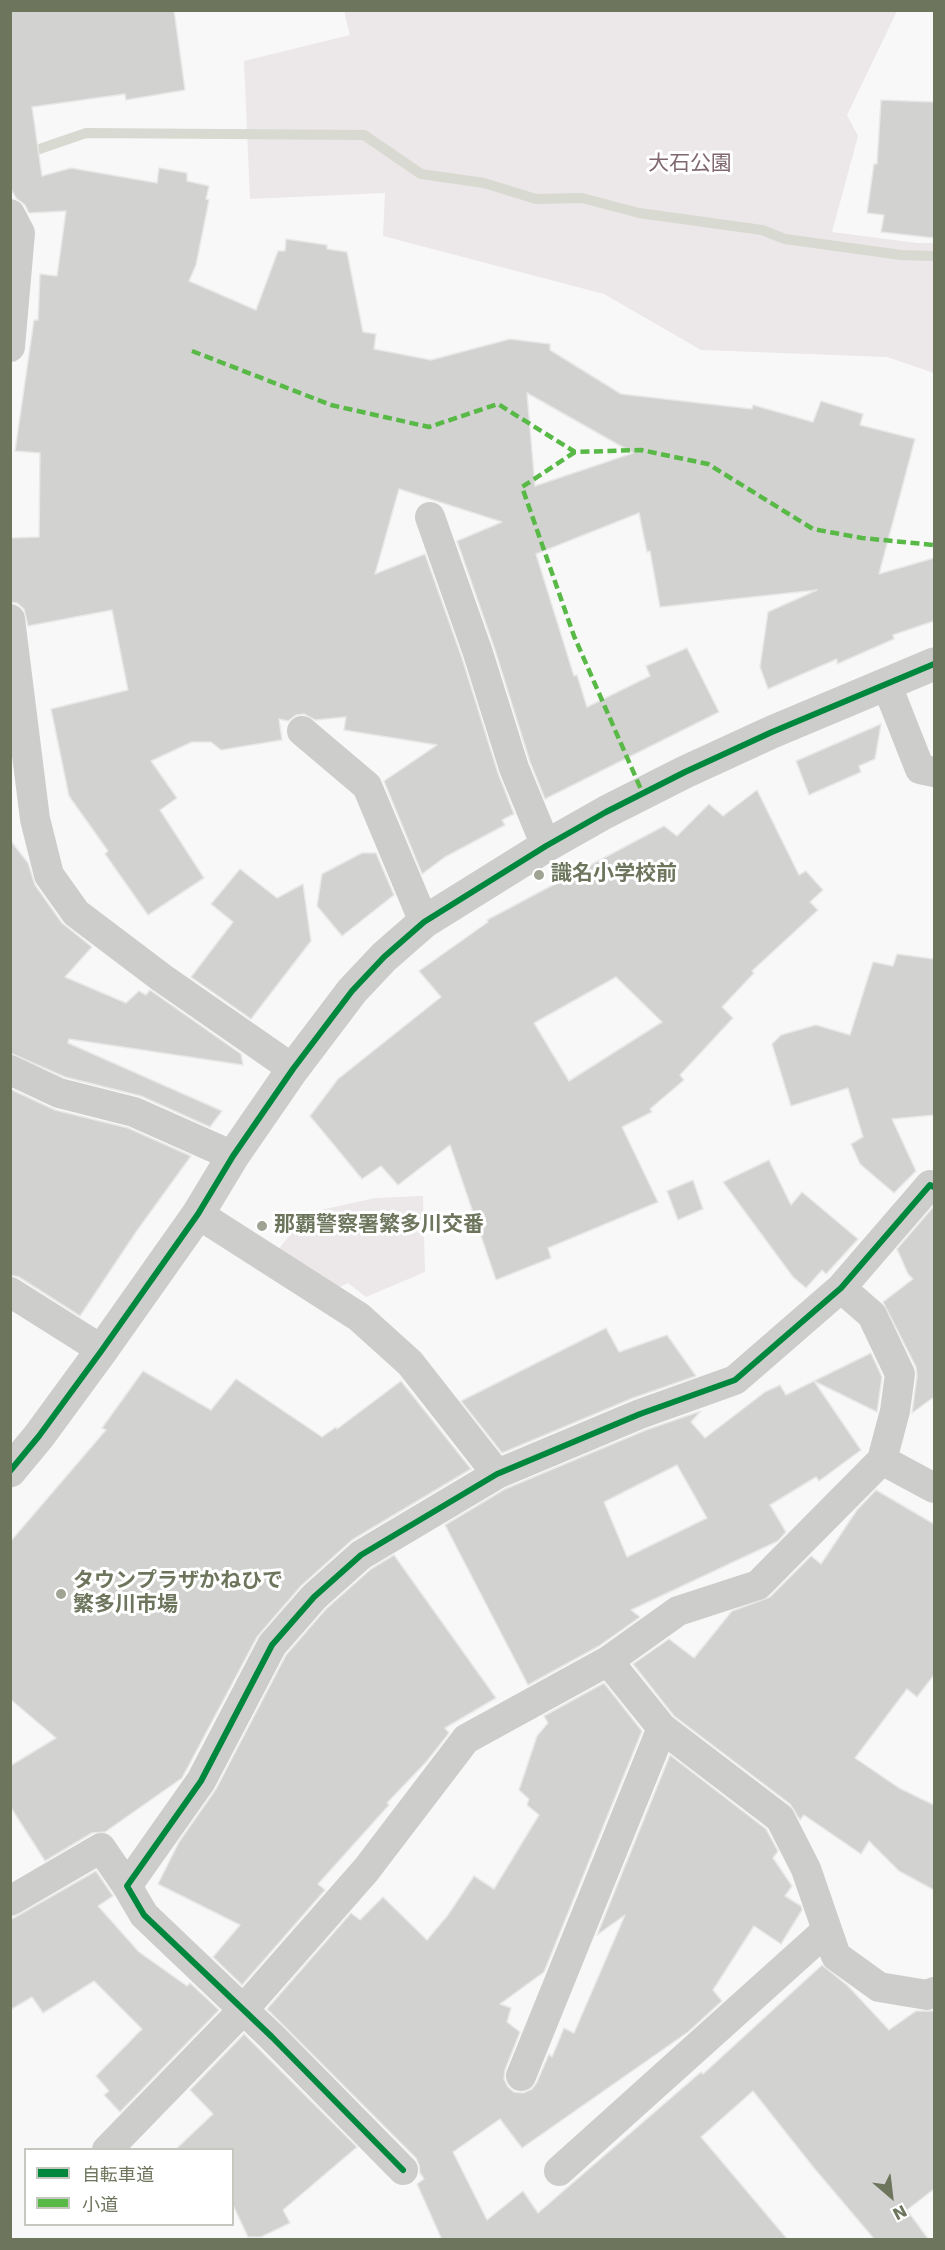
<!DOCTYPE html>
<html>
<head>
<meta charset="utf-8">
<style>
	body { margin:0 }
	#map { position:relative; width:945px; height:2250px; overflow:hidden; background:#f9f8f9; font-family:"DejaVu Sans","Noto Sans JP",sans-serif }
	canvas { display:block }
	.frame { position:absolute; inset:0; border:12px solid #6d755d; pointer-events:none }
	.legend { position:absolute; left:24px; top:2148px; width:210px; height:78px; box-sizing:border-box; background:#fff; border:2px solid #c5c8be; margin:0; padding:8px 10px; list-style:none; font-size:18px; color:#6d755d }
	.legend li { display:flex; align-items:center; gap:12px; height:30px }
	.legend b { width:30px; border:2px solid #c5c8be }
	.north { position:absolute; left:861px; top:2166px; width:60px; height:60px; -webkit-text-stroke:4px #fff; paint-order:stroke; rotate:152deg; font-size:16px; font-weight:700; line-height:24px; text-align:center; color:#6d755d }
	.north::after { content:''; display:block; margin:auto; width:21px; height:27px; background:#6d755d; clip-path:polygon(50% 0,100% 100%,50% 72%,0 100%) }
</style>
</head>
<body>
<div id="map">
<canvas width="945" height="2250"></canvas>
<div class="frame"></div>
<ul class="legend">
<li><b style="height:8px;background:#00873e"></b>自転車道</li>
<li><b style="height:8px;background:#58b947"></b>小道</li>
</ul>
<div class="north">N</div>
</div>
<script>
const context = document.querySelector('canvas').getContext('2d');
context.lineJoin = 'round';
function fillPath(path, color) { context.fillStyle = color; context.fill(path, 'evenodd'); }
const toPath = rows => new Path2D(rows.map(r => 'M' + r).join(''));
function stroke(path, color, width, dash) { context.strokeStyle = color; context.lineWidth = width; context.lineCap = dash ? 'butt' : 'round'; context.setLineDash(dash || []); context.stroke(path); }
function write(font, color, halo, rows, align = 'center') {
  context.font = font + ' "DejaVu Sans","Noto Sans JP",sans-serif'; context.lineWidth = 6; context.setLineDash([]); context.textBaseline = 'middle'; context.strokeStyle = halo; context.fillStyle = color; for (const [text, x, y, turn = 0] of rows) {
    context.save(); context.translate(x, y); context.rotate((+turn || 0) * Math.PI / 180); context.textAlign = isNaN(turn) ? turn : align; if (halo) context.strokeText(text, 0, 0); context.fillText(text, 0, 0); context.restore();
  }
}
fillPath(toPath([
	[344,11,897,11,847,115,858,136,832,232,917,243,934,243,934,373,887,357,701,350,604,294,383,236,385,193,250,199,244,61,350,35],
	[423,1196,425,1272,366,1297,348,1283,334,1290,278,1250,307,1213,375,1198]
]), '#ece7e9');
stroke(toPath([
	[25,154,86,133,364,135,421,174,484,183,536,199,582,198,639,213,762,230,785,239,901,255,934,256]
]), '#d8d9d0', 10);
const building = toPath([
	[10,10,174,10,185,90,126,100,125,94,32,107,42,176,71,168,157,183,159,168,187,173,187,181,209,186,206,199,209,200,196,265,189,281,256,310,278,251,285,251,286,239,327,245,327,249,347,252,363,332,376,334,374,349,431,360,510,339,550,344,550,350,621,394,752,409,753,405,813,422,821,401,863,414,860,425,915,439,879,574,934,558,934,621,893,635,894,639,837,664,837,659,768,689,760,667,768,612,817,590,660,607,650,551,647,552,639,513,536,554,574,676,577,675,587,707,650,676,646,666,687,648,719,712,545,799,530,762,494,647,457,541,502,522,399,489,375,574,425,554,462,658,498,773,514,814,502,820,505,825,445,857,422,874,384,781,437,745,344,730,346,717,315,720,304,714,296,715,288,721,279,719,282,740,221,750,211,742,192,742,151,761,177,798,160,810,204,878,148,915,105,854,108,851,69,796,51,709,128,690,112,610,28,626,24,609,17,603,10,602,10,538,39,537,40,453,15,451,34,320,38,320,40,274,57,276,66,211,29,213,25,205,16,198,10,187,10,10],
	[527,393,633,453,535,486,527,393],
	[881,100,934,102,934,238,881,232,884,215,867,213,874,164,877,164,881,100],
	[881,724,875,759,859,766,861,772,809,795,796,761,881,724],
	[757,790,799,875,806,871,823,890,810,902,818,910,752,971,754,973,722,1007,733,1018,680,1075,684,1080,650,1109,652,1112,622,1127,658,1202,548,1248,551,1258,496,1280,450,1145,398,1185,381,1166,362,1179,310,1116,338,1079,441,997,419,971,488,922,487,920,664,826,677,836,709,804,723,816,757,790],
	[616,977,662,1022,569,1081,534,1023,616,977],
	[10,840,28,863,35,885,62,923,92,947,65,977,126,1003,139,991,146,995,150,990,241,1054,243,1065,69,1039,68,1043,222,1111,210,1127,141,1096,65,1077,10,1053,10,840],
	[362,853,376,853,394,895,342,936,317,906,322,874,362,853],
	[240,869,277,898,303,884,311,941,251,1019,191,977,233,922,211,904,240,869],
	[897,954,934,959,934,1115,892,1119,916,1171,894,1193,860,1164,851,1144,863,1137,848,1088,791,1106,772,1044,781,1035,816,1025,850,1035,873,962,893,966,897,954],
	[10,1089,55,1110,128,1128,191,1156,136,1232,80,1316,19,1277,10,1275,10,1089],
	[769,1160,791,1205,802,1192,858,1239,826,1274,822,1270,806,1288,793,1277,723,1182,769,1160],
	[693,1180,703,1209,678,1220,667,1191,693,1180],
	[934,1206,934,1397,912,1413,917,1376,916,1367,883,1302,913,1279,908,1274,897,1249,934,1206],
	[606,1328,619,1352,667,1335,696,1376,633,1398,502,1453,461,1401,606,1328],
	[871,1353,882,1377,877,1412,814,1381,871,1353],
	[143,1371,211,1410,236,1379,322,1437,336,1427,337,1429,401,1381,471,1469,352,1540,301,1586,257,1637,182,1778,105,1832,92,1833,45,1861,10,1806,10,1766,56,1738,10,1699,10,1542,106,1430,102,1428,143,1371],
	[814,1381,861,1450,819,1481,816,1477,770,1505,786,1532,778,1541,631,1610,640,1617,599,1646,528,1685,445,1525,505,1489,646,1430,701,1411,691,1422,705,1438,765,1392,780,1385,786,1395,814,1381],
	[677,1465,707,1518,627,1557,604,1502,677,1465],
	[876,1490,934,1524,934,1675,917,1697,907,1689,855,1758,899,1788,934,1805,934,1890,899,1871,869,1841,861,1854,804,1815,800,1820,790,1804,674,1716,633,1664,669,1639,694,1658,732,1611,770,1597,811,1556,821,1564,857,1510,876,1490],
	[394,1555,496,1698,445,1728,449,1733,427,1761,387,1803,389,1805,318,1884,325,1890,242,1985,213,1957,240,1925,158,1884,179,1842,216,1789,286,1655,326,1609,371,1569,394,1555],
	[604,1683,642,1731,544,1972,500,2004,511,2008,507,2022,520,2032,505,2070,504,2079,508,2087,514,2092,523,2093,532,2089,537,2082,549,2054,552,2057,564,2028,574,2033,625,1915,597,1935,670,1755,766,1829,778,1851,773,1858,792,1886,785,1896,801,1906,802,1910,781,1944,754,1926,713,1990,722,2001,688,2032,522,2148,500,2119,453,2152,487,2220,523,2191,538,2213,701,2072,703,2074,822,1965,848,1986,889,2030,916,2011,934,2011,934,2189,907,2210,929,2240,875,2240,814,2168,753,2091,701,2137,788,2240,442,2240,417,2184,424,2179,420,2173,419,2165,416,2158,267,2009,351,1913,360,1920,383,1897,427,1940,448,1915,474,1876,494,1889,539,1815,527,1805,529,1799,519,1790,537,1736,548,1723,544,1716,604,1683],
	[96,1871,113,1896,98,1906,139,1952,187,1986,190,1983,219,2010,120,2112,104,2095,109,2091,96,2076,142,2029,94,1981,43,2013,32,1997,10,2010,10,1920,96,1871],
	[244,2034,357,2147,283,2210,290,2223,261,2237,248,2237,232,2203,232,2150,175,2150,213,2114,190,2090,244,2034]
]);
fillPath(building, '#d2d2d0');
stroke(building, '#e8e8e8', 1.5);
stroke(toPath([
	[10,214,20,233,10,347],
	[430,517,478,653,514,768,546,846],
	[10,619,35,819,49,875,76,913,162,978,293,1069],
	[886,683,920,769,934,772],
	[302,731,367,786,424,922],
	[10,1070,59,1093,134,1112,233,1156],
	[198,1214,359,1317,410,1363,497,1474],
	[841,1288,872,1315,900,1374,895,1411,882,1460,758,1585,678,1611,608,1661,662,1728,780,1818,806,1869,836,1956,879,1987,927,1995,934,1992],
	[10,1292,102,1350],
	[882,1460,934,1488],
	[10,1901,101,1848,127,1886],
	[521,2076,662,1728],
	[107,2150,243,2010,366,1870,466,1739,608,1661],
	[403,2170,272,2037,144,1915,127,1886,201,1781,272,1645,314,1597,361,1555,497,1474,640,1414,735,1380,841,1288,930,1185,934,1187],
	[559,2171,827,1930]
]), '#cdcecb', 30);
stroke(toPath([
	[10,1471,39,1436,102,1350,198,1214,233,1156,293,1069,352,991,384,957,424,922,546,846,606,812,685,772,772,732,934,664]
]), '#cdcecb', 33);
stroke(toPath([
	[192,351,331,405,429,427,498,404,575,452,641,450,708,464,813,529,862,538,934,545],
	[575,452,522,487,574,636,643,794]
]), '#58b947', 4.5, [9, 4.5]);
stroke(toPath([
	[10,1471,39,1436,102,1350,198,1214,233,1156,293,1069,352,991,384,957,424,922,546,846,606,812,685,772,772,732,934,664],
	[403,2170,272,2037,144,1915,127,1886,201,1781,272,1645,314,1597,361,1555,497,1474,640,1414,735,1380,841,1288,930,1185,934,1187]
]), '#00873e', 6);
for (const [x, y, r, color] of [
	[539,875,6,"#9ea394"],
	[262,1226,6,"#9ea394"],
	[61,1594,6,"#9ea394"]
]) { const dot = new Path2D(); dot.arc(x, y, r, 0, 2 * Math.PI); context.fillStyle = color; context.fill(dot); stroke(dot, '#fff', 2); }
write('21px', '#7f686f', '#fff', [
	["大石公園",690,165]
]);
write('bold 21px', '#6d755d', '#fff', [
	["識名小学校前",551,875],
	["那覇警察署繁多川交番",274,1226],
	["タウンプラザかねひで",73,1582],
	["繁多川市場",73,1606]
], 'left');
</script>
</body>
</html>
